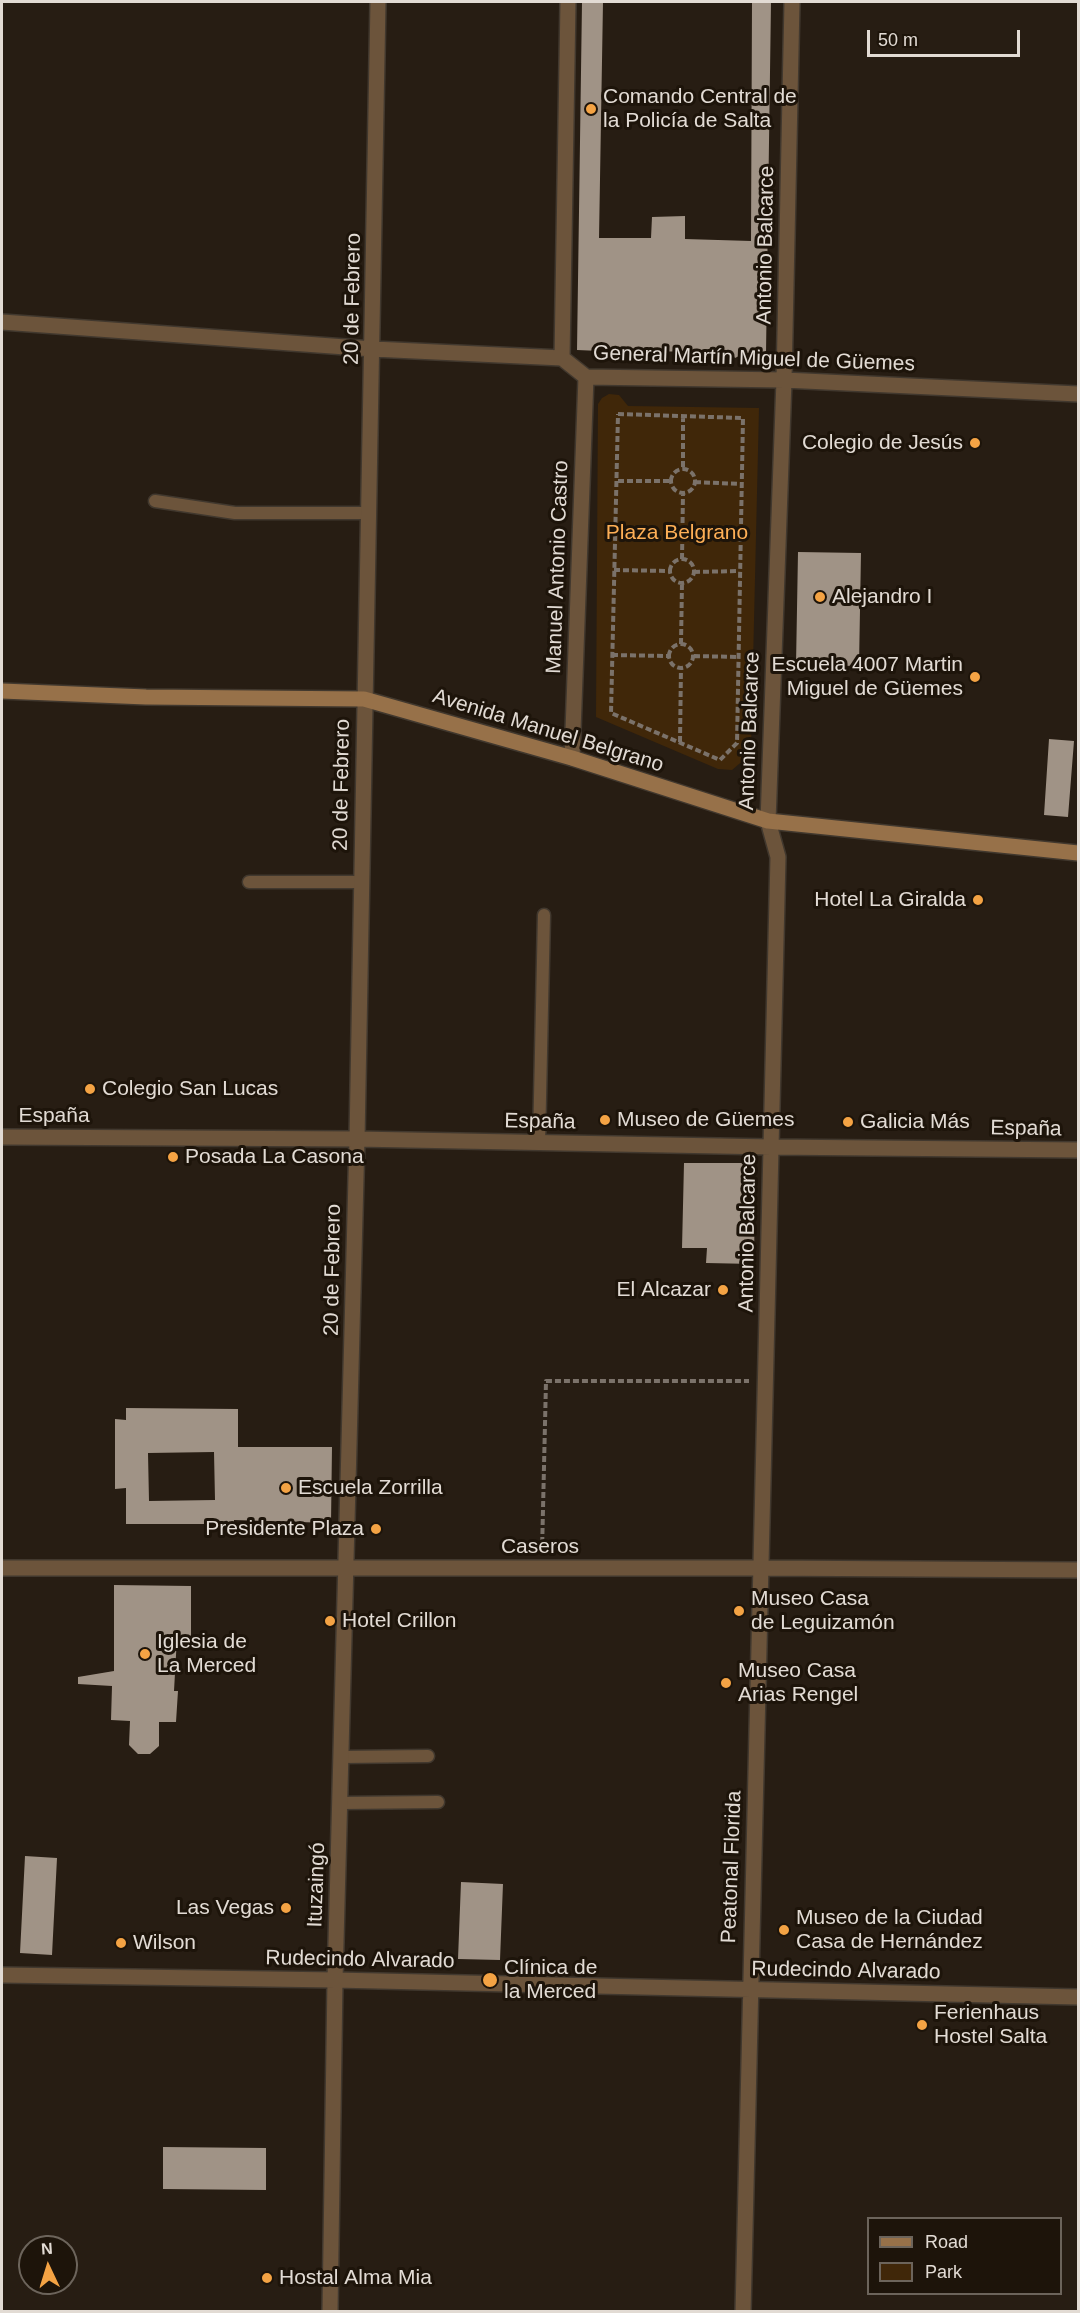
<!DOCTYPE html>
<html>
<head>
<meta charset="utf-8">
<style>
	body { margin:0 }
	#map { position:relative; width:1080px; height:2313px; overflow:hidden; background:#271d13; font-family:Helvetica,sans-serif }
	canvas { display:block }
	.frame { position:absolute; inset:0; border:3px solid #e2dbd4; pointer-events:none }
	.legend { position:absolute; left:867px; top:2217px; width:195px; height:78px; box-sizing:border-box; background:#1d140a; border:2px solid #6c645b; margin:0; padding:8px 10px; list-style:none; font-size:18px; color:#e2dbd4 }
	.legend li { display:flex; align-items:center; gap:12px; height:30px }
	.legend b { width:30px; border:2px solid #6c645b }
	.north { position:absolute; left:18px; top:2235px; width:60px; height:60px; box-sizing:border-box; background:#1d140a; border:2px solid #6c645b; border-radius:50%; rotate:356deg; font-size:16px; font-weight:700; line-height:24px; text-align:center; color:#e2dbd4 }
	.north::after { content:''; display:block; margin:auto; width:21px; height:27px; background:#f4a344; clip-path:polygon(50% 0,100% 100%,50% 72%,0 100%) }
	.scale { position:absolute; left:867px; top:30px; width:153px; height:27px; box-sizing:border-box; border:3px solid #e2dbd4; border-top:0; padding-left:8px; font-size:18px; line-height:21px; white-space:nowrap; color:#e2dbd4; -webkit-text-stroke:4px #1d140a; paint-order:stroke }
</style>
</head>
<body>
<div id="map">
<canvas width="1080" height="2313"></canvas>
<div class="frame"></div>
<ul class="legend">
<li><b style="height:8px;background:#977149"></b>Road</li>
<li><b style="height:16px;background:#402709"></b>Park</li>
</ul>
<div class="north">N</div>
<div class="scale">50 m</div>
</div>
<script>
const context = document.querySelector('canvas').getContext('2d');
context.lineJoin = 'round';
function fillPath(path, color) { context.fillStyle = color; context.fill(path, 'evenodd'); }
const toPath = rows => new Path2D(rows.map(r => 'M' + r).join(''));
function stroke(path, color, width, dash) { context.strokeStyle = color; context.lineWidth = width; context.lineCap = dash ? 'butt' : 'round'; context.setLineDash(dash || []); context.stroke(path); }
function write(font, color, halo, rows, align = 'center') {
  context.font = font + ' Helvetica,sans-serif'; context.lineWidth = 6; context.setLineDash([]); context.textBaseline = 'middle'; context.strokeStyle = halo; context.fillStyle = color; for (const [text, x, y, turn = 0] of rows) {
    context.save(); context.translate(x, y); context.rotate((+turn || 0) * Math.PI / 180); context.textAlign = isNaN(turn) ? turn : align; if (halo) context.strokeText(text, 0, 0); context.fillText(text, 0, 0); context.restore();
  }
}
fillPath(toPath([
	[609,394,619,395,628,406,759,408,751,748,746,758,732,770,718,769,596,717,598,404,602,398]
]), '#402709');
fillPath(toPath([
	[582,2,603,2,599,238,651,238,652,217,685,216,685,239,751,241,752,2,771,2,766,353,745,353,735,358,730,352,615,351,608,356,600,351,577,350],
	[798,552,861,553,859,666,796,665],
	[1049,739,1074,741,1068,817,1044,815],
	[684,1163,742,1163,755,1178,754,1264,706,1263,707,1248,682,1248],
	[126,1408,238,1409,238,1447,332,1447,331,1523,234,1520,234,1524,126,1524,126,1488,115,1489,115,1419,126,1420],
	[214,1452,215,1500,149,1501,148,1453],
	[114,1585,191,1586,191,1637,177,1637,174,1691,178,1691,176,1722,159,1722,159,1746,150,1754,138,1754,129,1745,130,1721,111,1720,112,1686,78,1684,78,1677,114,1671],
	[25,1856,57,1858,52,1955,20,1953],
	[461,1882,503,1884,500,1960,458,1959],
	[163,2147,266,2148,266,2190,163,2189]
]), '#a09386');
const lane = toPath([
	[155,501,235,513,369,513],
	[249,882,361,882],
	[539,1143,544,915],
	[342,1757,428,1756],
	[340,1803,438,1802]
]);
const street = toPath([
	[2,322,373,349,562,358,586,377,784,380,1078,394],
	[562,358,568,2],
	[572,758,586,377],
	[2,1137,357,1139,771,1147,1078,1150],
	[2,1568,762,1568,1078,1570],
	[2,1975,335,1980,1078,1997],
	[330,2312,335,1980,357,1139,378,2],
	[743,2312,778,857,768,821,784,380,792,2]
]);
const secondary = toPath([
	[2,691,146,697,364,699,572,758,768,821,1078,853]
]);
stroke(lane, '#41382e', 15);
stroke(street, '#41382e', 18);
stroke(secondary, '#41382e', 18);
stroke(toPath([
	[618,414,743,418,737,743,720,760,611,713,618,414],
	[683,416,683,469],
	'671 481a12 12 0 1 1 24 0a12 12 0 1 1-24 0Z',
	[618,481,671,481],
	[695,482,741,484],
	[682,559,683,493],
	'670 571a12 12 0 1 1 24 0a12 12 0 1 1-24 0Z',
	[614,570,671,571],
	[694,572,739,571],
	[681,644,682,583],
	'669 656a12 12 0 1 1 24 0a12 12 0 1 1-24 0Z',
	[612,655,669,656],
	[694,656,738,657],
	[680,742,681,667],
	[542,1552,546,1381,749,1381]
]), '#7b726a', 4, [6, 3]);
stroke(lane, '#6c543b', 12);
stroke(street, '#6c543b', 15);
stroke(secondary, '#977149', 15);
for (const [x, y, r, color] of [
	[591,109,6,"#f4a344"],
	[975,443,6,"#f4a344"],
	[820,597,6,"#f4a344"],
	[975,677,6,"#f4a344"],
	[978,900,6,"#f4a344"],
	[90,1089,6,"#f4a344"],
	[605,1120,6,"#f4a344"],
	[848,1122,6,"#f4a344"],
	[173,1157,6,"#f4a344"],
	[723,1290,6,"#f4a344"],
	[286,1488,6,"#f4a344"],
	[376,1529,6,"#f4a344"],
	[739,1611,6,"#f4a344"],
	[330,1621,6,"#f4a344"],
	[145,1654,6,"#f4a344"],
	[726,1683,6,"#f4a344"],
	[286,1908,6,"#f4a344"],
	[784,1930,6,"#f4a344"],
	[121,1943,6,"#f4a344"],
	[490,1980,8,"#f4a344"],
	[922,2025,6,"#f4a344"],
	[267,2278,6,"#f4a344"]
]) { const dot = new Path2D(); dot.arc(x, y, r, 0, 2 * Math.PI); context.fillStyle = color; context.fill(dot); stroke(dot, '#1d140a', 2); }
write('21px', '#e2dbd4', '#1d140a', [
	["Comando Central de",603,97],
	["la Policía de Salta",603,121],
	["Colegio de Jesús",963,443,"right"],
	["Alejandro I",832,597],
	["Escuela 4007 Martin",963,665,"right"],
	["Miguel de Güemes",963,689,"right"],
	["Hotel La Giralda",966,900,"right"],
	["Colegio San Lucas",102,1089],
	["Museo de Güemes",617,1120],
	["Galicia Más",860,1122],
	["Posada La Casona",185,1157],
	["El Alcazar",711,1290,"right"],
	["Escuela Zorrilla",298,1488],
	["Presidente Plaza",364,1529,"right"],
	["Museo Casa",751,1599],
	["de Leguizamón",751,1623],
	["Hotel Crillon",342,1621],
	["Iglesia de",157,1642],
	["La Merced",157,1666],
	["Museo Casa",738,1671],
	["Arias Rengel",738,1695],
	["Las Vegas",274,1908,"right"],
	["Museo de la Ciudad",796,1918],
	["Casa de Hernández",796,1942],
	["Wilson",133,1943],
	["Clínica de",504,1968],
	["la Merced",504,1992],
	["Ferienhaus",934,2013],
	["Hostel Salta",934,2037],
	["Hostal Alma Mia",279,2278]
], 'left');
write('21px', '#e2dbd4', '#1d140a', [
	["Antonio Balcarce",766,245,-89],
	["20 de Febrero",353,299,-89],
	["General Martín Miguel de Güemes",754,359,2],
	["Manuel Antonio Castro",558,567,-88],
	["Avenida Manuel Belgrano",548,731,17],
	["Antonio Balcarce",750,731,-88],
	["20 de Febrero",342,785,-89],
	["España",54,1116],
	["España",540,1122,1],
	["España",1026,1129,1],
	["Antonio Balcarce",748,1233,-89],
	["20 de Febrero",333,1270,-89],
	["Caseros",540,1547],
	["Peatonal Florida",732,1867,-88],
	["Ituzaingó",317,1885,-88],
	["Rudecindo Alvarado",360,1960,1],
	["Rudecindo Alvarado",846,1971,1]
]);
write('21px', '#feaf56', '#1d140a', [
	["Plaza Belgrano",677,533]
]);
</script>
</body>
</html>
